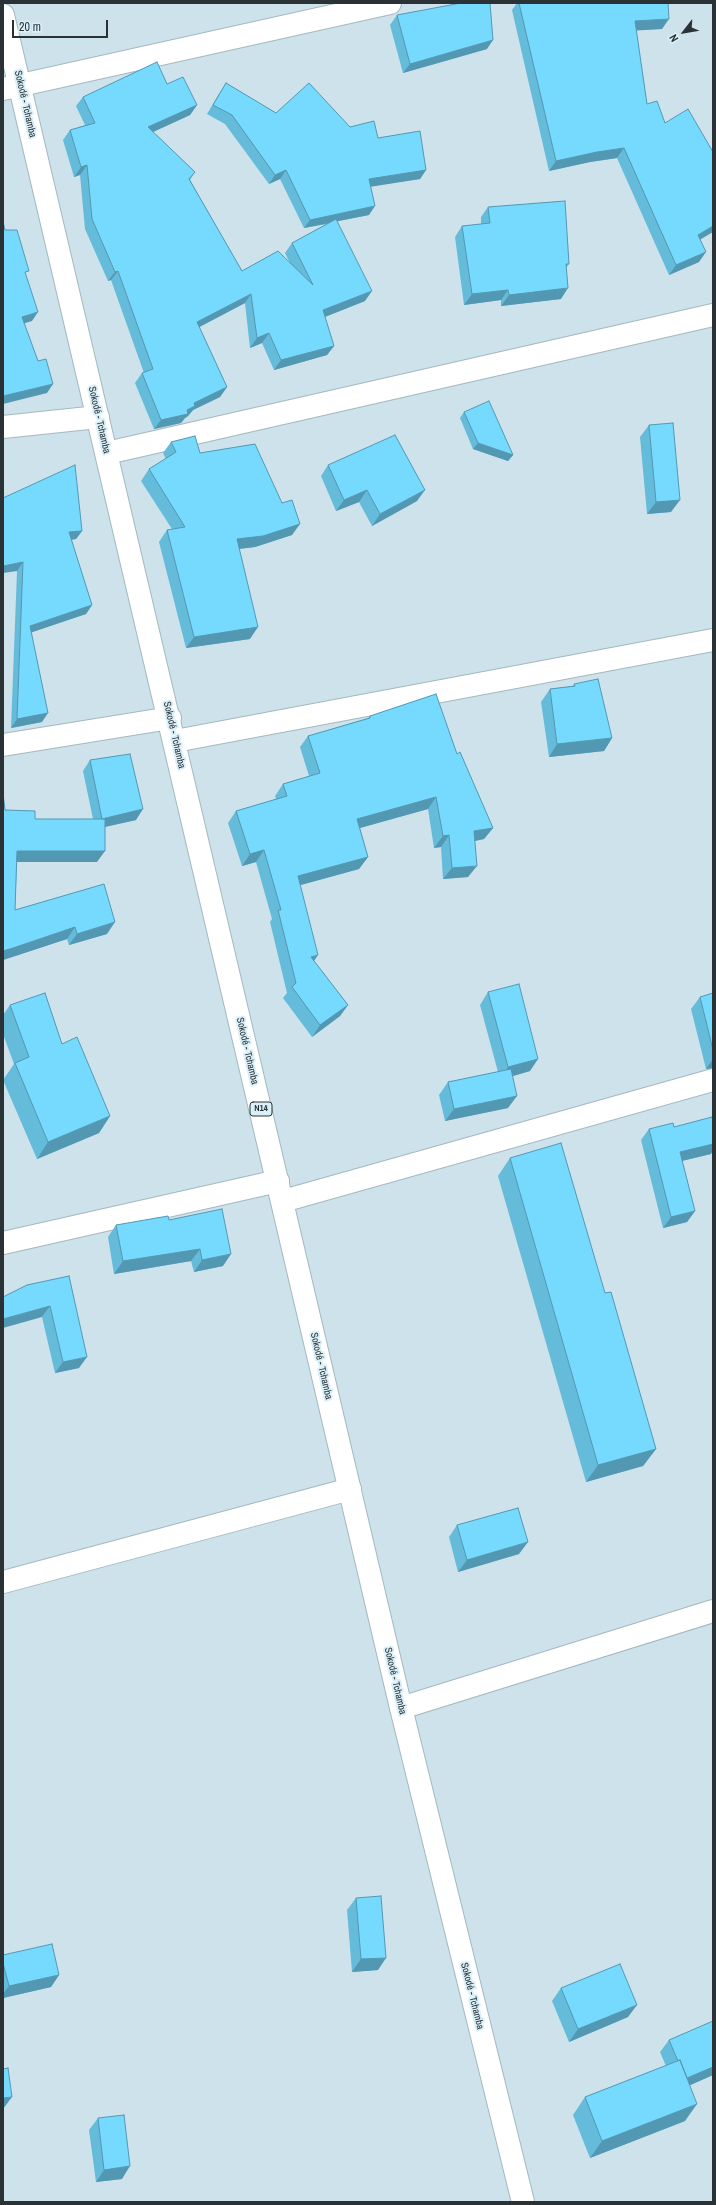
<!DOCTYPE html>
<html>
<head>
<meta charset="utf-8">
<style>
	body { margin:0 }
	#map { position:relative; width:716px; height:2205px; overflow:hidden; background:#cde2eb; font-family:"Archivo Narrow",sans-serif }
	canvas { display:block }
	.frame { position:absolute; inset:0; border:4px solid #2a3236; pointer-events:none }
	.north { position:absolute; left:664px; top:12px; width:40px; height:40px; -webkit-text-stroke:3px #daf0f9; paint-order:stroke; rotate:239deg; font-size:11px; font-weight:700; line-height:16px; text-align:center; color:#2a3236 }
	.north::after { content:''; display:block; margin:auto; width:14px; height:18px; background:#2a3236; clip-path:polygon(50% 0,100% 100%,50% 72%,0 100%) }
	.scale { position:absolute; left:12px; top:20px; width:96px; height:18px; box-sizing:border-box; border:2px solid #2a3236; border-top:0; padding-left:5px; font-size:12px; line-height:14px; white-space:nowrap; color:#2a3236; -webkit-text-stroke:3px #daf0f9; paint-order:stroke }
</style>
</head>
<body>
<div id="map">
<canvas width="716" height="2205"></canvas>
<div class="frame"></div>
<div class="north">N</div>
<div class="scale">20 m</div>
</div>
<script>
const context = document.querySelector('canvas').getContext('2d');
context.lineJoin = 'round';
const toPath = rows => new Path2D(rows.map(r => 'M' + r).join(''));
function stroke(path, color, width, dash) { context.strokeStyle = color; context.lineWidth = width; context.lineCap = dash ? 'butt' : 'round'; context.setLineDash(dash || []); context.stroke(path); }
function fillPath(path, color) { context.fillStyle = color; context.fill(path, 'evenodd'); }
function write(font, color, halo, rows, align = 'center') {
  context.font = font + ' "Archivo Narrow",sans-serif'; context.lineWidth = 4; context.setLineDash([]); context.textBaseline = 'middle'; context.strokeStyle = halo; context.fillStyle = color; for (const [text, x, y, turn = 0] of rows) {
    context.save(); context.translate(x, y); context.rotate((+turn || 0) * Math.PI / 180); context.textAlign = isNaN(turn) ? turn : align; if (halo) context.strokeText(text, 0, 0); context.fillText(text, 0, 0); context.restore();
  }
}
const street = toPath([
	[3,89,390,3],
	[3,427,98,417],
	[107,453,713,315],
	[175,741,713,640],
	[3,745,170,718],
	[283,1201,713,1080],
	[3,1243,278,1181],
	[3,1582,350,1489]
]);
const secondary = toPath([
	[401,1708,713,1611]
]);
const primary = toPath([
	[3,15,401,1708,523,2202]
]);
stroke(street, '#a4b8c1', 24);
stroke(secondary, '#a4b8c1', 24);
stroke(primary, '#a4b8c1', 24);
stroke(street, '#fff', 22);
stroke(secondary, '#fff', 22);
stroke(primary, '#fff', 22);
fillPath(toPath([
	[517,3,668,3,662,29,636,30,647,104,701,240,699,262,669,275,617,158,590,162,549,171,512,10],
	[397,15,487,49,403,73,390,25],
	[226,83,276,113,350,127,378,138,426,170,420,179,371,186,369,215,337,221,365,301,325,317,334,346,327,355,274,370,262,343,250,348,245,303,199,327,227,387,220,397,193,410,188,416,185,418,181,423,154,429,135,383,142,373,144,373,111,280,108,281,85,229,80,175,74,177,63,140,70,130,85,125,76,106,83,97,167,84,197,105,190,115,153,132,195,172,190,180,242,271,290,263,285,253,292,243,327,224,304,228,280,179,269,184,225,124,207,114,220,92],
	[488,207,569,264,566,268,561,299,501,306,501,300,464,305,455,237,462,226,481,224,481,217],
	[464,412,513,455,508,461,473,449,460,418],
	[649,425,671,512,647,514,640,437],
	[171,442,200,453,292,535,255,547,239,549,250,639,186,648,159,542,167,530,172,529,141,481,149,469,166,459,163,453],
	[328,465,417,501,372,526,359,502,336,511,321,476],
	[3,498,82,531,76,539,71,540,92,605,86,614,31,632,42,722,11,728,17,571],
	[574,684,612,738,604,751,549,757,541,702,550,689,573,686],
	[370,716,457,754,493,828,484,839,475,841,468,877,443,879,441,847,434,848,428,809,360,828,368,857,359,869,300,885,314,961,348,1005,340,1016,312,1037,283,998,287,993,270,922,272,919,256,862,242,866,228,823,236,811,276,799,275,796,283,784,309,776,300,747,308,736,368,718],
	[90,760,136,820,105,827,97,862,17,862,15,910,107,934,69,945,67,939,3,960,3,793,5,810,35,819,93,819,83,771],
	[488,992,530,1071,512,1076,508,1108,445,1121,439,1095,448,1082,498,1072,480,1005],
	[713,993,713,1068,706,1069,691,1009,700,997],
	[10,1005,110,1116,99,1133,37,1159,3,1080,14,1064,3,1034,3,1015],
	[713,1122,713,1150,711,1154,682,1161,695,1211,687,1222,663,1228,641,1140,649,1129,674,1127],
	[510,1158,605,1293,656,1449,643,1466,586,1482,498,1176],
	[169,1220,223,1266,194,1272,191,1261,114,1274,108,1237,116,1225],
	[69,1276,79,1368,55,1373,42,1317],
	[457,1525,519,1554,458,1572,449,1537],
	[356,1898,378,1970,352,1972,347,1910],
	[3,1955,59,1975,51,1987,3,1998],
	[561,1988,628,2017,569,2042,552,2001],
	[713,2022,713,2075,690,2085,685,2121,590,2158,573,2115,585,2097,666,2066,660,2052,669,2040],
	[98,2118,122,2179,96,2182,89,2130]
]), '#65bbda');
fillPath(toPath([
	[669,19,662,29,628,31,635,21],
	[493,40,487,49,403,73,410,64],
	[197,105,190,115,142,137,148,127],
	[624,148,617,158,590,162,549,171,556,161,597,152],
	[87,165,80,175,74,177,81,167],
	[286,170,280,179,269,184,275,175],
	[426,170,420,179,363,188,369,179],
	[375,206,369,215,304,228,310,220],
	[713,226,713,232,691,245,698,235],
	[706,252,699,262,669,275,676,265],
	[118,271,111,280,108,281,115,272],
	[568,288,561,299,501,306,509,295],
	[508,290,501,300,464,305,472,294],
	[372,291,365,301,317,320,323,310],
	[251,294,245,303,190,332,197,322],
	[38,312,32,321,16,326,22,317],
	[269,333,262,343,250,348,257,338],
	[334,346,327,355,274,370,281,360],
	[53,384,47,393,3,404,3,396],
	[227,387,220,397,193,410,188,416,185,418,181,423,154,429,161,420,187,410,194,403],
	[478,443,513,455,508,461,473,449],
	[367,490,359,502,336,511,344,500],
	[425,490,417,501,372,526,380,514],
	[680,500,671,512,647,514,656,502],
	[300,524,292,535,255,547,229,550,237,539],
	[82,531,76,539,63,541,69,532],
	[23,562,17,571,3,573,3,566],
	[92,605,86,614,24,635,30,626],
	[258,627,250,639,186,648,194,637],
	[48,713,42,722,11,728,17,719],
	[612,738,604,751,549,757,557,744],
	[436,797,428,809,349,831,357,819],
	[143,809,136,820,95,829,102,819],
	[493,828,484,839,465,843,474,831],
	[449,835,441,847,434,848,443,836],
	[264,850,256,862,242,866,250,854],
	[17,851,105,851,97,862,9,862],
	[368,857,359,869,290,888,298,876],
	[477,866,468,877,443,879,452,868],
	[115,922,107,934,69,945,77,934],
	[75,927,67,939,3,960,3,951],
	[318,955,310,967,311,957],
	[348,1005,340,1016,312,1037,320,1025],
	[538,1059,530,1071,500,1080,508,1067],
	[713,1059,713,1068,706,1069],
	[517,1096,508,1108,445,1121,454,1109],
	[110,1116,99,1133,37,1159,48,1142],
	[713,1144,713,1150,711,1154,673,1163,680,1152],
	[695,1211,687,1222,663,1228,671,1217],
	[200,1249,191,1261,114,1274,123,1261],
	[231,1254,223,1266,194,1272,202,1260],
	[50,1306,42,1317,3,1328,3,1319],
	[87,1357,79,1368,55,1373,63,1362],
	[656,1449,643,1466,586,1482,598,1465],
	[528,1542,519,1554,458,1572,467,1560],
	[386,1958,378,1970,352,1972,361,1959],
	[59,1975,51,1987,3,1998,3,1994,9,1986],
	[637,2005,628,2017,569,2042,578,2029],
	[713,2067,713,2075,677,2091,686,2079],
	[12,2097,3,2109,3,2098],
	[697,2104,685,2121,590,2158,602,2141],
	[130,2166,122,2179,96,2182,104,2170]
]), '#5398b2');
const building = toPath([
	[461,3,490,3,493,40,410,64,397,15,461,3],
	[519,3,668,3,669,19,635,21,647,104,657,101,665,123,688,109,713,152,713,226,698,235,706,252,676,265,624,148,597,152,556,161,519,3],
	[157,62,167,84,183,77,197,105,148,127,195,172,189,179,242,271,278,251,313,285,292,243,336,219,372,291,323,310,334,346,281,360,269,333,257,338,251,294,197,322,227,387,194,403,195,406,187,410,188,414,161,420,142,373,153,369,118,271,115,272,92,219,87,165,81,167,70,130,95,123,83,97,157,62],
	[226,83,276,113,309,83,350,127,374,121,378,138,420,131,426,170,369,179,375,206,310,220,286,170,275,175,232,115,213,105,226,83],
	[565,201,569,264,566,264,568,288,509,295,508,290,472,294,462,226,490,223,488,207,565,201],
	[3,222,5,230,17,230,29,271,25,272,38,312,22,317,38,361,46,359,53,384,3,396,3,222],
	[489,401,513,455,478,443,464,412,489,401],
	[673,423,680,500,656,502,649,425,673,423],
	[395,435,425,490,380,514,367,490,344,500,328,465,395,435],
	[195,436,200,453,255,444,282,503,292,500,300,524,263,536,237,539,258,627,194,637,167,530,185,527,149,469,176,452,171,442,195,436],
	[75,465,82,531,69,532,92,605,30,626,48,713,17,719,23,562,3,566,3,498,75,465],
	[598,679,612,738,557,744,550,689,575,686,574,684,598,679],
	[436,694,457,754,460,752,493,828,474,831,477,866,452,868,449,835,443,836,436,797,357,819,368,857,298,876,318,955,311,957,348,1005,320,1025,292,987,296,983,278,910,281,910,264,850,250,854,236,811,287,796,283,784,320,773,308,736,370,718,370,716,436,694],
	[130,754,143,809,102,819,90,760,130,754],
	[3,793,5,810,35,811,35,819,105,819,105,851,17,851,15,910,104,884,115,922,77,934,75,927,13,948,3,951,3,793],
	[519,984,538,1059,508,1067,488,992,519,984],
	[45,993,62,1044,77,1037,110,1116,48,1142,15,1063,29,1057,10,1005,45,993],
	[713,993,713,1050,700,997,713,993],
	[511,1069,517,1096,454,1109,448,1082,511,1069],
	[712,1117,713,1122,713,1144,680,1152,695,1211,671,1217,649,1129,673,1123,674,1127,712,1117],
	[561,1143,605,1293,611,1292,656,1449,598,1465,510,1158,561,1143],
	[222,1209,231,1254,202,1260,200,1249,123,1261,116,1225,168,1216,169,1220,222,1209],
	[69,1276,87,1357,63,1362,50,1306,3,1319,3,1297,27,1285,69,1276],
	[518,1508,528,1542,467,1560,457,1525,518,1508],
	[381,1896,386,1958,361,1959,356,1898,381,1896],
	[52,1944,59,1975,9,1986,3,1963,3,1955,52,1944],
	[620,1964,637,2005,578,2029,561,1988,620,1964],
	[713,2021,713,2067,687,2078,680,2060,678,2061,669,2040,713,2021],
	[680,2060,697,2104,602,2141,585,2097,680,2060],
	[8,2068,12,2097,3,2098,3,2069,8,2068],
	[124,2115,130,2166,104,2170,98,2118,124,2115]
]);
fillPath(building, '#76d9fe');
stroke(building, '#5398b2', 1);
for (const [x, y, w] of [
	[261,1109,22]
]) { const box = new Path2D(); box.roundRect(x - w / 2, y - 7, w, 14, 3); context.fillStyle = '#daf0f9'; context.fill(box); stroke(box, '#2a3236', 1); }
write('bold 9px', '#2a3236', null, [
	["N14",261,1109]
]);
write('10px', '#2a3236', '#daf0f9', [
	["Sokodé - Tchamba",25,104,77],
	["Sokodé - Tchamba",99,420,77],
	["Sokodé - Tchamba",174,735,77],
	["Sokodé - Tchamba",247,1051,77],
	["Sokodé - Tchamba",321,1366,77],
	["Sokodé - Tchamba",395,1681,77],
	["Sokodé - Tchamba",472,1996,76]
]);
</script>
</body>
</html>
